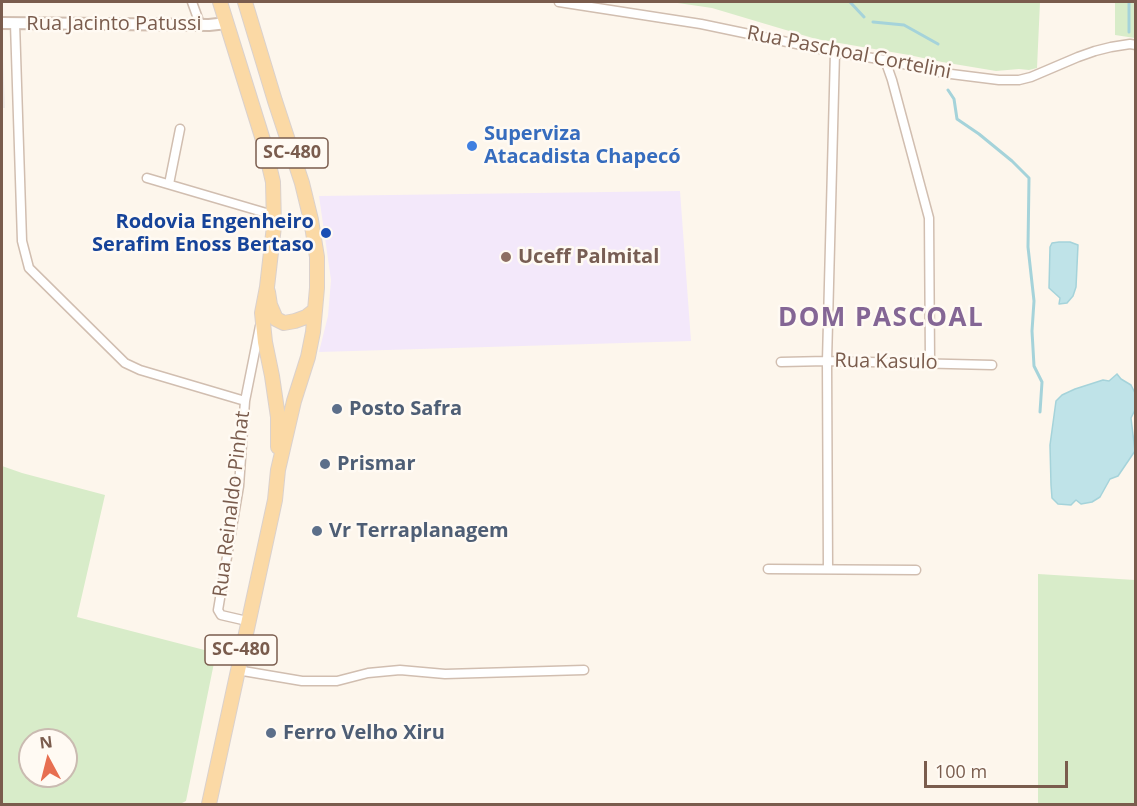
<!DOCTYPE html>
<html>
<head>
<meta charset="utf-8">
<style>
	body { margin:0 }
	#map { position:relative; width:1137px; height:806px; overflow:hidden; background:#fdf6ec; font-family:"Open Sans",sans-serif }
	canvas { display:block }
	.frame { position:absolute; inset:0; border:3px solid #7a5c4d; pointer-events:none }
	.north { position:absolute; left:18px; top:728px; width:60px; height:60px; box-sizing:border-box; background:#fffaf3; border:2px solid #cabbb1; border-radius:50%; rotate:353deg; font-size:16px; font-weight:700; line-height:24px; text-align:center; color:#7a5c4d }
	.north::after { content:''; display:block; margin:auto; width:21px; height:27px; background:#e76f51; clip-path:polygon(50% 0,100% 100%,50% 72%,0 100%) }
	.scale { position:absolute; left:924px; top:761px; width:144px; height:27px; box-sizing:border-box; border:3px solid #7a5c4d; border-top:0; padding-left:8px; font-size:18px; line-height:21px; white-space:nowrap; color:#7a5c4d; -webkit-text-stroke:4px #fffaf3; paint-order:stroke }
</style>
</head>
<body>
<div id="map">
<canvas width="1137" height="806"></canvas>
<div class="frame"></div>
<div class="north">N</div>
<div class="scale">100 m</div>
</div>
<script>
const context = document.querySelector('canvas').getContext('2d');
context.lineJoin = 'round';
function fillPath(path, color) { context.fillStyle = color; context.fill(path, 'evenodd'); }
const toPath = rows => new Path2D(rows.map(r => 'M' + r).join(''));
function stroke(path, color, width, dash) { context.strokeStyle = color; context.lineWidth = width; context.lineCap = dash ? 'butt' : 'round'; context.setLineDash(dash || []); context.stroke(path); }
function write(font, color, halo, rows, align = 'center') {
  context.font = font + ' "Open Sans",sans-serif'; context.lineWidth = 5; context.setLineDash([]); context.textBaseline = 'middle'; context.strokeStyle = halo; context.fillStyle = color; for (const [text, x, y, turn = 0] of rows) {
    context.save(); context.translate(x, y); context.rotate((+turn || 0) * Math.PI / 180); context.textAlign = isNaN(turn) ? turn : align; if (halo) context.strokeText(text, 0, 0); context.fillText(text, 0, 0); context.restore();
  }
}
fillPath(toPath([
	[2,34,5,108,2,108]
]), '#efe9e4');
fillPath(toPath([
	[680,191,691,341,319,352,328,316,331,280,319,196]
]), '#f3e8fa');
fillPath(toPath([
	[671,2,1040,2,1037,68,1029,70,1019,69,996,71,942,62,909,55,816,39,712,8],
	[1115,2,1135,2,1135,38,1115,35],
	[2,466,22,473,105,495,77,617,216,653,186,801,180,804,2,804],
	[30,740,66,740,66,776,30,776],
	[1038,574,1135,580,1135,804,1038,804]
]), '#d8ecc9');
const water = toPath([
	[1059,242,1070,242,1078,245,1076,287,1073,296,1067,303,1059,304,1060,298,1049,288,1050,247,1052,243,1059,242],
	[1117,374,1121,379,1131,385,1135,393,1135,410,1131,418,1135,451,1118,476,1110,479,1100,497,1092,502,1081,504,1076,500,1071,505,1058,504,1052,498,1051,485,1050,445,1056,401,1062,395,1075,389,1103,380,1109,381,1117,374]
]);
fillPath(water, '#bfe3e8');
stroke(water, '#a5d3da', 1.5);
stroke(toPath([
	[850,2,864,17],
	[1129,2,1129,32],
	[873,22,904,25,938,44],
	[948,90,954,99,957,119,979,134,1012,161,1029,178,1028,247,1034,301,1032,331,1034,366,1042,382,1040,412]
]), '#a5d3da', 3);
const minor = toPath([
	[192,2,200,24],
	[559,2,701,24,835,52,885,60,943,73,999,80,1019,80,1031,77,1078,57,1095,51,1111,47,1130,44,1136,45],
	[15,23,22,241,29,268,125,363,140,370,245,401],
	[885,60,892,80,929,218,930,363],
	[147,178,273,215],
	[169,184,180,129],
	[781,362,827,361,992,365],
	[768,569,916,570],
	[828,569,827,361,835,52],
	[247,621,221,615,218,610,239,486,245,401,260,326],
	[237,670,302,681,337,681,368,673,400,670,445,674,584,670]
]);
const tertiary = toPath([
	[2,23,209,25,227,23]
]);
const primary = toPath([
	[220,2,263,140,273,182,274,226,267,287,262,313,265,342,272,376,278,417,278,447],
	[268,292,270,305,276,319,284,323,295,321,306,317,315,310],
	[209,804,275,500,278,470,294,401,308,357,313,332,317,288,317,257,311,220,302,183,275,101,245,2]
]);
stroke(minor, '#d1beb0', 11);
stroke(tertiary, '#d1beb0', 14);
stroke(primary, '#dad1cd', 16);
stroke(minor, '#fff', 8);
stroke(tertiary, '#fff', 10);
stroke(primary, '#fbd9a5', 14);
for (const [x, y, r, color] of [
	[472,146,6,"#3f7fe0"],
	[326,233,6,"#1a4fb4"],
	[506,257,6,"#8d6e63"],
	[337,409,6,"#5c6f8a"],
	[325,464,6,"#5c6f8a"],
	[317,531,6,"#5c6f8a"],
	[271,733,6,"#5c6f8a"]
]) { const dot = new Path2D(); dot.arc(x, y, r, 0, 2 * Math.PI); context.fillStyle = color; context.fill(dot); stroke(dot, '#fffaf3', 2); }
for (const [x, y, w] of [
	[292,153,72],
	[241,650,72]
]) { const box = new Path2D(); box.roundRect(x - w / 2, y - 15, w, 30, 4.5); context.fillStyle = '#fffaf3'; context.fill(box); stroke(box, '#7a5c4d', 1.5); }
write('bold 18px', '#7a5c4d', null, [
	["SC-480",292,153],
	["SC-480",241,650]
]);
write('20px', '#7a5c4d', '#fffaf3', [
	["Rua Jacinto Patussi",114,24],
	["Rua Paschoal Cortelini",849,53,11],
	["Rua Kasulo",886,362,1],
	["Rua Reinaldo Pinhat",232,504,-83]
]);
write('bold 20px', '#366cbe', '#fffaf3', [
	["Superviza",484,134],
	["Atacadista Chapecó",484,157]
], 'left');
write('bold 20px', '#164399', '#fffaf3', [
	["Rodovia Engenheiro",314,222],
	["Serafim Enoss Bertaso",314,245]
], 'right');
write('bold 20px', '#785e54', '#fffaf3', [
	["Uceff Palmital",518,257]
], 'left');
write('bold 20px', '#4e5e75', '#fffaf3', [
	["Posto Safra",349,409],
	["Prismar",337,464],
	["Vr Terraplanagem",329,531],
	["Ferro Velho Xiru",283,733]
], 'left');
context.letterSpacing = '1.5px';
write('bold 26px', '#846695', '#fffaf3', [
	["DOM PASCOAL",881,319]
]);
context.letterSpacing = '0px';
</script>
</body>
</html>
